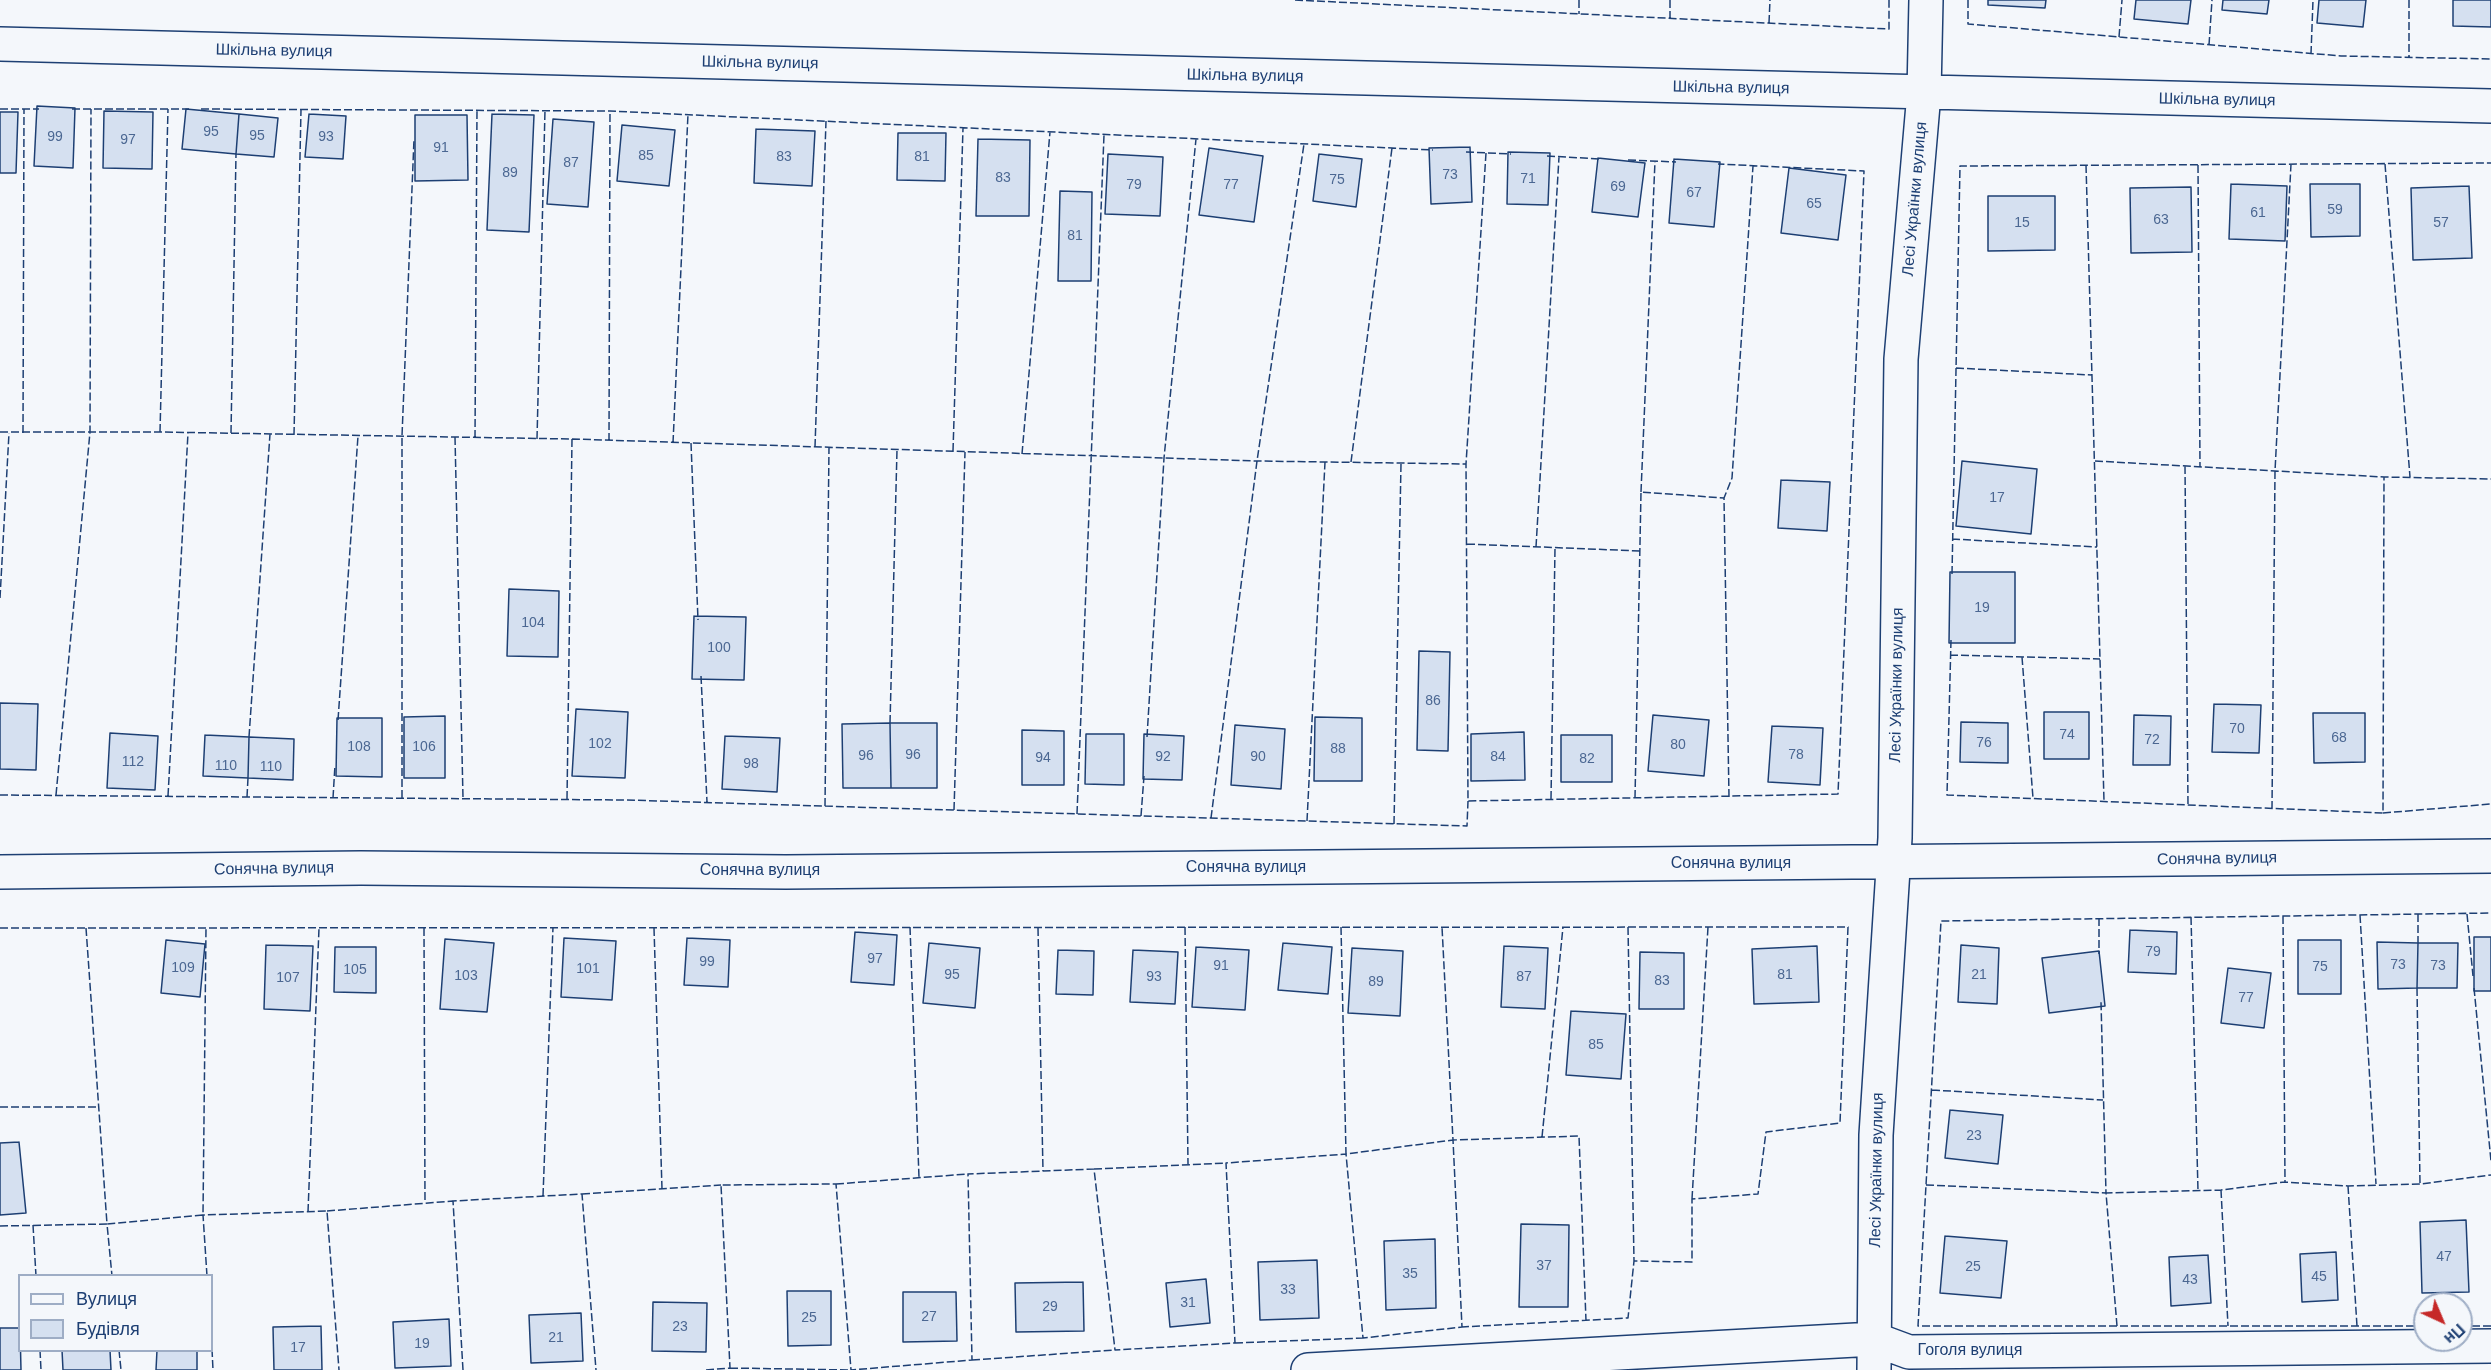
<!DOCTYPE html>
<html>
<head>
<meta charset="utf-8">
<style>
	body { margin:0 }
	#map { position:relative; width:2491px; height:1370px; overflow:hidden; background:#f4f7fb; font-family:Helvetica,sans-serif }
	canvas { display:block }
	.legend { position:absolute; left:18px; top:1274px; width:195px; height:78px; box-sizing:border-box; background:#f4f7fb; border:2px solid #9eadc5; margin:0; padding:8px 10px; list-style:none; font-size:18px; color:#1d3f73 }
	.legend li { display:flex; align-items:center; gap:12px; height:30px }
	.legend b { width:30px; border:2px solid #9eadc5 }
	.north { position:absolute; left:2413px; top:1292px; width:60px; height:60px; box-sizing:border-box; background:#f4f7fb; border:2px solid #9eadc5; border-radius:50%; rotate:136deg; font-size:16px; font-weight:700; line-height:24px; text-align:center; color:#1d3f73 }
	.north::after { content:''; display:block; margin:auto; width:21px; height:27px; background:#c62828; clip-path:polygon(50% 0,100% 100%,50% 72%,0 100%) }
</style>
</head>
<body>
<div id="map">
<canvas width="2491" height="1370"></canvas>
<ul class="legend">
<li><b style="height:8px;background:#f4f7fb"></b>Вулиця</li>
<li><b style="height:16px;background:#d5e0f0"></b>Будівля</li>
</ul>
<div class="north">Пн</div>
</div>
<script>
const context = document.querySelector('canvas').getContext('2d');
context.lineJoin = 'round';
function fillPath(path, color) { context.fillStyle = color; context.fill(path, 'evenodd'); }
const toPath = rows => new Path2D(rows.map(r => 'M' + r).join(''));
function stroke(path, color, width, dash) { context.strokeStyle = color; context.lineWidth = width; context.lineCap = dash ? 'butt' : 'round'; context.setLineDash(dash || []); context.stroke(path); }
function write(font, color, halo, rows, align = 'center') {
  context.font = font + ' Helvetica,sans-serif'; context.lineWidth = 4.5; context.setLineDash([]); context.textBaseline = 'middle'; context.strokeStyle = halo; context.fillStyle = color; for (const [text, x, y, turn = 0] of rows) {
    context.save(); context.translate(x, y); context.rotate((+turn || 0) * Math.PI / 180); context.textAlign = isNaN(turn) ? turn : align; if (halo) context.strokeText(text, 0, 0); context.fillText(text, 0, 0); context.restore();
  }
}
const building = toPath([
	[1988,0,2046,0,2045,8,1988,5,1988,0],
	[2136,0,2191,0,2188,24,2134,19,2136,0],
	[2223,0,2269,0,2267,14,2222,10,2223,0],
	[2319,0,2366,0,2363,27,2317,23,2319,0],
	[2453,0,2491,0,2491,27,2453,26,2453,0],
	[37,106,75,108,73,168,34,166,37,106],
	[186,109,239,114,236,154,182,149,186,109],
	[104,111,153,112,152,169,103,168,104,111],
	[0,112,18,112,16,173,0,173,0,112],
	[239,114,278,118,274,157,236,154,239,114],
	[309,114,346,116,343,159,305,157,309,114],
	[492,114,534,115,529,232,487,230,492,114],
	[415,115,467,115,468,180,415,181,415,115],
	[553,119,594,122,588,207,547,204,553,119],
	[622,125,675,130,669,186,617,181,622,125],
	[756,129,815,131,812,186,754,183,756,129],
	[898,133,946,133,945,181,897,180,898,133],
	[978,139,1030,140,1029,216,976,216,978,139],
	[1470,147,1472,202,1431,204,1429,148,1470,147],
	[1209,148,1263,156,1254,222,1199,215,1209,148],
	[1508,152,1550,153,1548,205,1507,204,1508,152],
	[1108,154,1163,157,1160,216,1105,214,1108,154],
	[1319,154,1362,159,1356,207,1313,201,1319,154],
	[1598,158,1645,163,1638,217,1592,212,1598,158],
	[1674,159,1720,162,1714,227,1669,223,1674,159],
	[1789,168,1846,175,1838,240,1781,233,1789,168],
	[2231,184,2287,186,2285,241,2229,239,2231,184],
	[2310,184,2360,184,2360,236,2311,237,2310,184],
	[2469,186,2472,258,2413,260,2411,188,2469,186],
	[2191,187,2192,252,2131,253,2130,188,2191,187],
	[1060,191,1092,192,1091,281,1058,281,1060,191],
	[1988,196,2055,196,2055,250,1988,251,1988,196],
	[1962,461,2037,469,2031,534,1956,526,1962,461],
	[1781,480,1830,482,1827,531,1778,528,1781,480],
	[1950,572,2015,572,2015,643,1949,643,1950,572],
	[509,589,559,591,558,657,507,656,509,589],
	[694,616,746,617,744,680,692,679,694,616],
	[1419,651,1450,652,1448,751,1417,750,1419,651],
	[0,703,38,704,36,770,0,769,0,703],
	[2214,704,2261,705,2259,753,2212,752,2214,704],
	[576,709,628,712,625,778,572,776,576,709],
	[2044,712,2089,712,2089,759,2044,759,2044,712],
	[2313,713,2365,713,2365,762,2314,763,2313,713],
	[1653,715,1709,720,1704,776,1648,771,1653,715],
	[2134,715,2171,716,2170,765,2133,765,2134,715],
	[445,716,445,778,404,778,404,717,445,716],
	[1315,717,1362,718,1362,781,1314,781,1315,717],
	[337,718,382,718,382,777,336,776,337,718],
	[1961,722,2008,723,2008,763,1960,762,1961,722],
	[890,723,891,788,843,788,842,724,890,723],
	[890,723,937,723,937,788,891,788,890,723],
	[1235,725,1285,729,1281,789,1231,785,1235,725],
	[1772,726,1823,728,1820,785,1768,782,1772,726],
	[1022,730,1064,731,1064,785,1022,785,1022,730],
	[1524,732,1525,780,1471,781,1471,734,1524,732],
	[110,733,158,736,155,790,107,788,110,733],
	[1086,734,1124,734,1124,785,1085,784,1086,734],
	[1144,734,1184,736,1182,780,1143,779,1144,734],
	[205,735,249,737,248,778,203,776,205,735],
	[1561,735,1612,735,1612,782,1561,782,1561,735],
	[725,736,780,738,777,792,722,789,725,736],
	[249,737,294,739,293,780,248,778,249,737],
	[2130,930,2177,932,2176,974,2128,972,2130,930],
	[855,932,897,935,894,985,851,982,855,932],
	[2474,937,2491,937,2491,991,2474,991,2474,937],
	[564,938,616,941,612,1000,561,997,564,938],
	[687,938,730,940,728,987,684,985,687,938],
	[445,939,494,943,487,1012,440,1009,445,939],
	[166,940,205,944,200,997,161,993,166,940],
	[2298,940,2341,940,2341,994,2298,994,2298,940],
	[2377,942,2418,943,2417,988,2378,989,2377,942],
	[929,943,980,948,975,1008,923,1003,929,943],
	[1283,943,1332,947,1328,994,1278,990,1283,943],
	[2418,943,2458,943,2457,988,2417,988,2418,943],
	[266,945,313,946,310,1011,264,1009,266,945],
	[1961,945,1999,948,1997,1004,1958,1002,1961,945],
	[1504,946,1548,948,1545,1009,1501,1007,1504,946],
	[1817,946,1819,1002,1754,1004,1752,949,1817,946],
	[335,947,376,947,376,993,334,992,335,947],
	[1196,947,1249,950,1245,1010,1192,1007,1196,947],
	[1352,948,1403,951,1400,1016,1348,1013,1352,948],
	[1058,950,1094,951,1093,995,1056,994,1058,950],
	[1133,950,1178,952,1175,1004,1130,1002,1133,950],
	[2099,951,2105,1006,2049,1013,2042,958,2099,951],
	[1640,952,1684,953,1684,1009,1639,1009,1640,952],
	[2228,968,2271,973,2264,1028,2221,1023,2228,968],
	[1571,1011,1626,1014,1621,1079,1566,1075,1571,1011],
	[1950,1110,2003,1115,1998,1164,1945,1158,1950,1110],
	[19,1142,26,1213,0,1215,0,1143,19,1142],
	[2466,1220,2469,1292,2422,1293,2420,1222,2466,1220],
	[1521,1224,1569,1225,1568,1307,1519,1307,1521,1224],
	[1945,1236,2007,1241,2001,1298,1940,1293,1945,1236],
	[1435,1239,1436,1308,1386,1310,1384,1241,1435,1239],
	[2336,1252,2338,1300,2302,1302,2300,1254,2336,1252],
	[2208,1255,2211,1303,2171,1306,2169,1257,2208,1255],
	[1317,1260,1319,1318,1260,1320,1258,1262,1317,1260],
	[1206,1279,1210,1323,1170,1327,1166,1283,1206,1279],
	[1083,1282,1084,1331,1016,1332,1015,1283,1083,1282],
	[787,1291,831,1291,831,1345,788,1346,787,1291],
	[903,1292,956,1292,957,1341,903,1342,903,1292],
	[653,1302,707,1303,706,1352,652,1351,653,1302],
	[581,1313,583,1361,531,1363,529,1315,581,1313],
	[449,1319,451,1366,395,1368,393,1322,449,1319],
	[321,1326,322,1370,274,1370,273,1327,321,1326],
	[0,1328,20,1328,21,1370,0,1370,0,1328],
	[62,1350,110,1350,111,1370,63,1370,62,1350],
	[157,1350,197,1350,197,1370,156,1370,157,1350]
]);
fillPath(building, '#d5e0f0');
stroke(building, '#1d3f73', 1.5);
const minor = toPath([
	[0,44,2491,106],
	[0,872,361,868,786,872,2491,856],
	[1308,1370,1874,1339,1909,1352,2491,1346],
	[1874,1370,1876,1135,1895,838,1901,359,1924,93,1926,0]
]);
stroke(minor, '#1d3f73', 36);
stroke(minor, '#f4f7fb', 33);
stroke(toPath([
	[1295,0,1889,29,1889,0],
	[1579,0,1579,14],
	[1670,0,1670,18],
	[1968,0,1968,24,2341,56,2491,59],
	[2409,0,2409,58],
	[1769,23,1770,0],
	[2119,37,2122,0],
	[2209,45,2212,0],
	[2311,54,2313,0],
	[0,109,39,109],
	[72,109,189,109],
	[201,109,610,111,1433,150],
	[1466,152,1511,154],
	[1486,153,1466,464,1468,801,1838,794,1864,171,1718,164],
	[1547,156,1601,159],
	[1628,160,1676,162],
	[2385,164,2410,477],
	[2086,165,2104,801],
	[2198,165,2200,467],
	[1956,368,2092,375],
	[0,432,160,432,572,439,1257,461,1466,464],
	[160,432,168,109],
	[23,433,24,109],
	[231,433,236,154],
	[294,435,301,110],
	[455,437,463,798],
	[475,438,477,110],
	[537,439,545,110],
	[609,441,610,111],
	[673,443,688,114],
	[691,443,698,620],
	[815,447,826,121],
	[953,451,963,128],
	[1022,454,1050,132],
	[2095,461,2384,477],
	[1351,462,1392,148],
	[2185,466,2188,805],
	[1641,492,1655,161],
	[1952,539,2097,547],
	[1467,544,1640,551],
	[1536,547,1559,157],
	[1952,574,1960,166,2491,163],
	[0,598,9,433],
	[1951,640,1947,795,2383,813,2384,477,2491,479],
	[1950,655,2100,659],
	[2022,657,2033,798],
	[701,676,707,802],
	[338,720,358,436],
	[890,723,897,450],
	[249,737,270,434],
	[1147,737,1164,458,1196,139],
	[0,795,627,800,1467,826,1468,801],
	[56,795,90,432,91,109],
	[168,796,188,433],
	[247,797,248,778],
	[1729,797,1724,498,1732,478,1753,166],
	[333,798,335,765],
	[402,798,402,436,414,139],
	[1635,798,1641,492,1724,498],
	[567,799,572,439],
	[1551,799,1555,548],
	[825,806,829,447],
	[2272,809,2275,471,2291,164],
	[954,810,965,452],
	[2383,813,2491,804],
	[1077,814,1104,135],
	[1141,816,1144,776],
	[1211,818,1257,461,1304,144],
	[1307,821,1325,462],
	[1394,824,1401,464],
	[2418,914,2418,943],
	[2467,914,2473,976],
	[2360,915,2376,1184],
	[2283,916,2285,1182],
	[2191,917,2198,1191],
	[2099,918,2099,954],
	[910,927,919,1178],
	[1185,927,1188,1164],
	[1341,927,1346,1154,1453,1140,1442,927],
	[1628,927,1634,1261],
	[0,928,1848,927,1840,1123,1766,1132,1758,1194,1692,1199,1692,1262,1634,1261,1628,1318,1462,1327],
	[86,928,107,1224,203,1215,206,928],
	[424,928,425,1203],
	[654,928,662,1189],
	[1038,928,1043,1171],
	[2417,988,2420,1184],
	[2474,988,2491,1161],
	[1932,1090,2103,1100],
	[0,1107,99,1107],
	[1542,1137,1563,927],
	[1094,1169,1226,1163],
	[836,1184,968,1174],
	[1926,1185,2106,1193,2101,1002],
	[2348,1186,2357,1326],
	[2221,1190,2228,1326],
	[582,1194,721,1185],
	[543,1196,553,927],
	[1692,1199,1708,927],
	[327,1211,453,1201],
	[308,1212,319,928],
	[33,1225,36,1276],
	[0,1226,107,1224,112,1276],
	[207,1276,203,1215,327,1211,339,1370],
	[2117,1326,2106,1193,2221,1190,2285,1182,2348,1186,2420,1184,2491,1175],
	[2425,1326,1918,1326,1941,921,2491,913],
	[2461,1326,2491,1326],
	[1235,1343,1363,1338],
	[212,1349,213,1370],
	[40,1350,41,1370],
	[119,1350,121,1370],
	[972,1360,1115,1350],
	[730,1368,851,1370],
	[463,1370,453,1201,582,1194,596,1370],
	[706,1370,730,1368,721,1185,836,1184,851,1370,972,1360,968,1174,1094,1169,1115,1350,1235,1343,1226,1163,1346,1154,1363,1338,1462,1327,1453,1140,1579,1136,1586,1321]
]), '#1d3f73', 1.5, [8, 3]);
write('14px', '#4b6792', null, [
	["95",211,132],
	["95",257,136],
	["99",55,137],
	["93",326,137],
	["97",128,140],
	["91",441,148],
	["85",646,156],
	["83",784,157],
	["81",922,157],
	["87",571,163],
	["89",510,173],
	["73",1450,175],
	["83",1003,178],
	["71",1528,179],
	["75",1337,180],
	["79",1134,185],
	["77",1231,185],
	["69",1618,187],
	["67",1694,193],
	["65",1814,204],
	["59",2335,210],
	["61",2258,213],
	["63",2161,220],
	["15",2022,223],
	["57",2441,223],
	["81",1075,236],
	["17",1997,498],
	["19",1982,608],
	["104",533,623],
	["100",719,648],
	["86",1433,701],
	["70",2237,729],
	["74",2067,735],
	["68",2339,738],
	["72",2152,740],
	["76",1984,743],
	["102",600,744],
	["80",1678,745],
	["108",359,747],
	["106",424,747],
	["88",1338,749],
	["96",913,755],
	["78",1796,755],
	["96",866,756],
	["92",1163,757],
	["90",1258,757],
	["84",1498,757],
	["94",1043,758],
	["82",1587,759],
	["112",133,762],
	["98",751,764],
	["110",226,766],
	["110",271,767],
	["79",2153,952],
	["97",875,959],
	["99",707,962],
	["73",2398,965],
	["91",1221,966],
	["73",2438,966],
	["75",2320,967],
	["109",183,968],
	["101",588,969],
	["105",355,970],
	["95",952,975],
	["81",1785,975],
	["21",1979,975],
	["103",466,976],
	["93",1154,977],
	["87",1524,977],
	["107",288,978],
	["83",1662,981],
	["89",1376,982],
	["77",2246,998],
	["85",1596,1045],
	["23",1974,1136],
	["47",2444,1257],
	["37",1544,1266],
	["25",1973,1267],
	["35",1410,1274],
	["45",2319,1277],
	["43",2190,1280],
	["33",1288,1290],
	["31",1188,1303],
	["29",1050,1307],
	["27",929,1317],
	["25",809,1318],
	["23",680,1327],
	["21",556,1338],
	["19",422,1344],
	["17",298,1348]
]);
write('16px', '#1d3f73', '#f4f7fb', [
	["Шкільна вулиця",274,51,1],
	["Шкільна вулиця",760,63,1],
	["Шкільна вулиця",1245,76,1],
	["Шкільна вулиця",1731,88,1],
	["Шкільна вулиця",2217,100,1],
	["Лесі Українки вулиця",1915,199,-85],
	["Лесі Українки вулиця",1897,685,-89],
	["Сонячна вулиця",2217,859,-1],
	["Сонячна вулиця",1731,864],
	["Сонячна вулиця",1246,868],
	["Сонячна вулиця",274,869,-1],
	["Сонячна вулиця",760,871],
	["Лесі Українки вулиця",1877,1170,-89],
	["Гоголя вулиця",1970,1351]
]);
</script>
</body>
</html>
